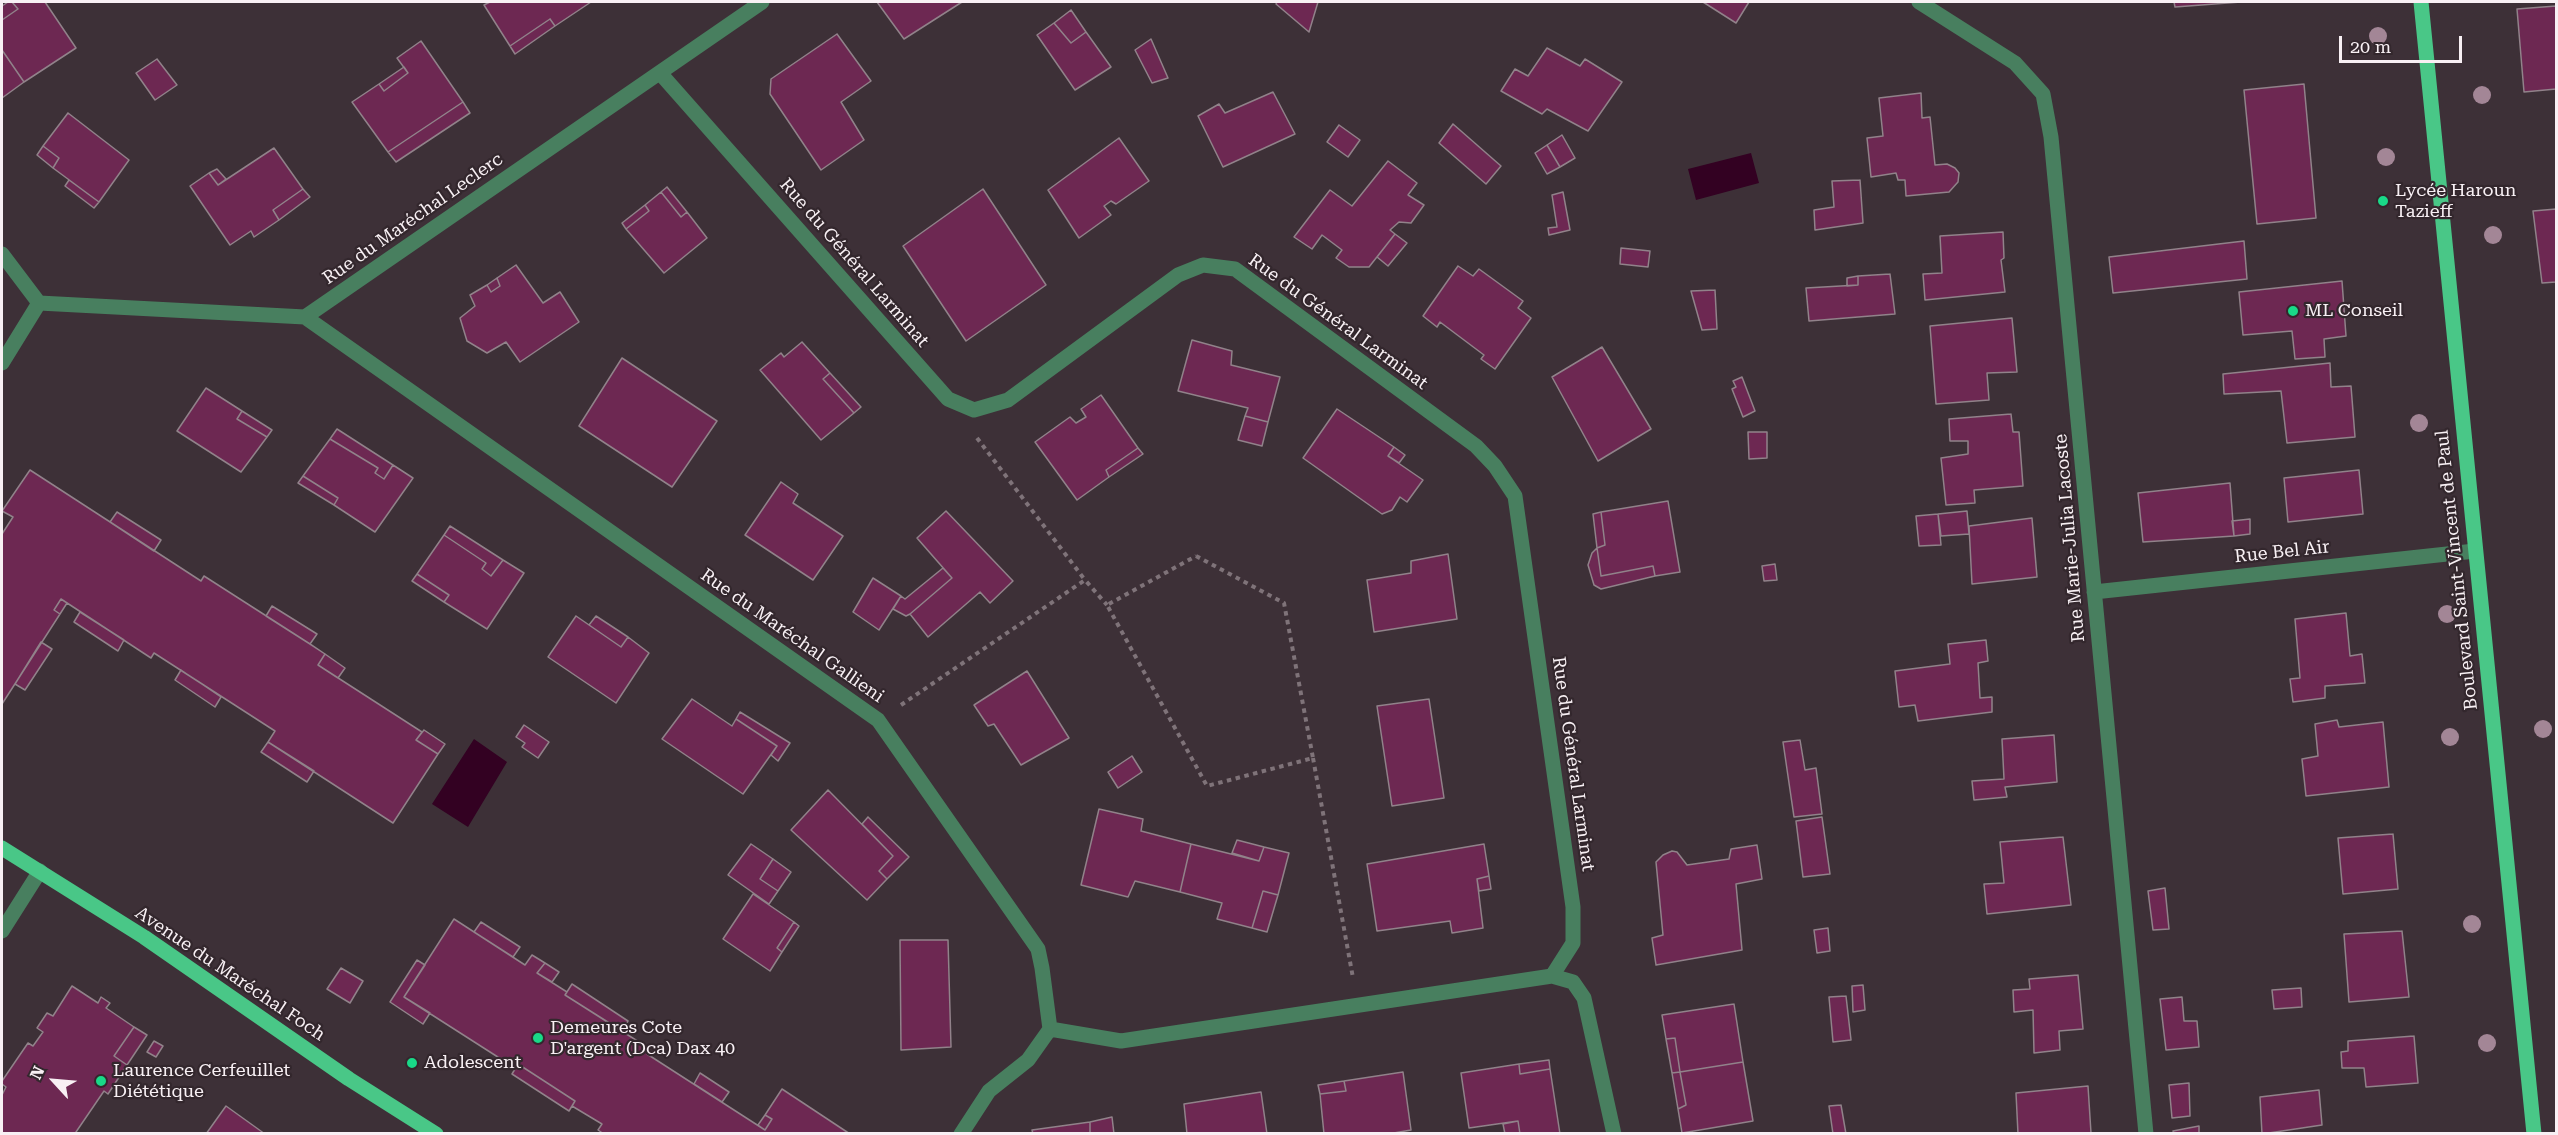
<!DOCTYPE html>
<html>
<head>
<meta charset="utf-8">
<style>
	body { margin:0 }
	#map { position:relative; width:2558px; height:1135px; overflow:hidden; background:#3d3037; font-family:"Roboto Serif",serif }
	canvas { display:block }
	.frame { position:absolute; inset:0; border:3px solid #f8f0f4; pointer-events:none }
	.north { position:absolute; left:24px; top:1051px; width:60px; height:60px; -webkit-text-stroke:4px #33272d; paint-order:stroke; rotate:296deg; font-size:16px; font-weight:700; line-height:24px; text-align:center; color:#f8f0f4 }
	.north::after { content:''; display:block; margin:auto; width:21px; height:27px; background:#f8f0f4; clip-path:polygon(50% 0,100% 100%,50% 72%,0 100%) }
	.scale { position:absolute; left:2339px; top:36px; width:123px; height:27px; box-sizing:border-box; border:3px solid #f8f0f4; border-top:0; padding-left:8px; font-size:18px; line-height:21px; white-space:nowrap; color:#f8f0f4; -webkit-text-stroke:4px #33272d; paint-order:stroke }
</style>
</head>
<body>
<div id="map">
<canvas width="2558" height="1135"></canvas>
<div class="frame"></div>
<div class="north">N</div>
<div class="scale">20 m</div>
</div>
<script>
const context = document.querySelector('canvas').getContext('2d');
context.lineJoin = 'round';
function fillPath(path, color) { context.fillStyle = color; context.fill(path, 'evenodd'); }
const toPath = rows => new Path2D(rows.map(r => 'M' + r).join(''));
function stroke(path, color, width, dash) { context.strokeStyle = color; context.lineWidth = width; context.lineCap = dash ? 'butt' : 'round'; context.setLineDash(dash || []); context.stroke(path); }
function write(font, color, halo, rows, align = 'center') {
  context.font = font + ' "Roboto Serif",serif'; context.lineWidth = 4.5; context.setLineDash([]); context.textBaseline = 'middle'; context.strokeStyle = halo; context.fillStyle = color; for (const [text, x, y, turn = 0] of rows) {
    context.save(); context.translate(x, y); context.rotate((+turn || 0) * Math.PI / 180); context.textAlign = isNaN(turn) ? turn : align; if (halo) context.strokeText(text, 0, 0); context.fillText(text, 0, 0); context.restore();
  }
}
fillPath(toPath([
	[1751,153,1759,183,1696,200,1688,169],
	[474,739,507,762,468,827,432,804]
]), '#330122');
const building = toPath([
	[8,2,12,2,18,9,2,20,2,6,8,2],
	[12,2,45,2,76,48,24,82,2,50,2,20,18,9,12,2],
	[490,2,591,2,555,26,550,19,510,46,484,5,490,2],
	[877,2,962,2,904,39,877,2],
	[1277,2,1318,2,1309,32,1276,4,1277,2],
	[1703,2,1749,2,1736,23,1703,2],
	[2174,2,2241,2,2175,7,2174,2],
	[2556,6,2556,89,2524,92,2517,9,2556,6],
	[1071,10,1086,32,1071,43,1054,23,1071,10],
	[550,19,555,26,515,54,510,46,550,19],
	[1054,23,1071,43,1086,32,1111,67,1075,90,1037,35,1054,23],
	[837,34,871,81,841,102,864,140,821,170,770,94,771,79,837,34],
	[1151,39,1168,78,1152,83,1135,50,1151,39],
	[421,41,463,102,388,152,352,102,379,84,384,91,408,73,397,58,421,41],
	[1547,48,1580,66,1585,59,1622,82,1588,131,1547,109,1542,114,1501,91,1515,69,1528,76,1547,48],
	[2,50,24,82,2,98,2,50],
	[157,59,177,85,155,100,136,73,157,59],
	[404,67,408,73,384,91,379,84,404,67],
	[2304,84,2316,218,2257,224,2244,90,2304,84],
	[1273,92,1295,134,1223,167,1198,116,1219,104,1225,113,1273,92],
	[1921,93,1922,118,1930,117,1935,165,1947,164,1955,168,1959,173,1958,182,1949,192,1906,196,1905,180,1898,180,1896,173,1871,177,1867,138,1883,136,1879,98,1921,93],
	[463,102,470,113,396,162,388,152,463,102],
	[68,113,129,160,99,202,53,168,59,158,43,146,68,113],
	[1453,124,1501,166,1486,184,1439,143,1453,124],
	[1339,125,1360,140,1348,157,1327,142,1339,125],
	[1562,135,1575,158,1560,167,1547,145,1562,135],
	[1119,138,1149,181,1116,204,1111,201,1104,206,1111,215,1079,238,1048,190,1119,138],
	[1547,145,1560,167,1547,174,1535,153,1547,145],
	[43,146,59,158,53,168,37,155,43,146],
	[274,148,303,189,273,210,279,220,254,237,251,231,230,245,190,186,209,173,218,185,274,148],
	[1388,161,1417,183,1408,195,1424,205,1411,223,1399,222,1390,230,1395,234,1369,267,1349,267,1336,258,1342,250,1322,235,1312,249,1294,237,1330,190,1352,206,1388,161],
	[217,169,226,179,218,185,209,173,217,169],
	[69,180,99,202,94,208,65,186,69,180],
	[1860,180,1863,223,1815,230,1814,210,1834,207,1832,181,1860,180],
	[667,187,687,212,681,217,661,192,667,187],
	[303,189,310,197,279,220,273,210,303,189],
	[983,189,1046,285,966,341,903,246,983,189],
	[661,192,681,217,687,212,707,238,664,273,626,229,649,211,645,205,661,192],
	[1563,192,1570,230,1549,235,1548,228,1557,227,1552,195,1563,192],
	[645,205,649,211,626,229,622,223,645,205],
	[2556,209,2556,282,2542,283,2533,211,2556,209],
	[2003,232,2004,258,2001,260,2005,292,1925,300,1923,274,1942,273,1940,236,2003,232],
	[1395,234,1407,243,1388,266,1377,257,1395,234],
	[2244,241,2247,279,2113,293,2109,257,2244,241],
	[1621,248,1650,251,1648,267,1620,264,1621,248],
	[516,265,543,303,560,292,579,322,520,362,506,342,487,353,467,341,460,318,475,306,470,295,487,285,491,292,500,286,497,278,516,265],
	[1458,266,1473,276,1479,269,1523,301,1518,308,1531,318,1495,369,1481,359,1484,355,1440,322,1437,327,1423,316,1458,266],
	[1890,274,1895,314,1809,321,1806,288,1858,285,1858,276,1890,274],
	[1858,276,1858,285,1847,286,1847,278,1858,276],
	[497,278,500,286,491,292,487,285,497,278],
	[2342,281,2346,336,2324,339,2325,357,2295,359,2292,331,2243,335,2239,292,2342,281],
	[1715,290,1717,329,1702,330,1691,291,1715,290],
	[2012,318,2017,372,1987,373,1989,400,1936,404,1930,326,2012,318],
	[1192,340,1232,351,1231,365,1280,377,1268,422,1245,416,1248,408,1178,391,1192,340],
	[802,342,830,373,823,379,854,413,821,440,760,370,781,353,784,357,802,342],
	[1602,347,1651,429,1598,461,1552,377,1602,347],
	[622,358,717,421,672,487,579,426,622,358],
	[2330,363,2331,387,2351,386,2355,437,2287,443,2281,391,2224,394,2223,374,2330,363],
	[830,373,861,407,854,413,823,379,830,373],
	[1742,377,1755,411,1743,417,1732,389,1736,387,1733,381,1742,377],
	[206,388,242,411,237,419,267,437,241,472,177,431,206,388],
	[1101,395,1138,448,1106,470,1109,477,1077,500,1035,442,1070,417,1076,423,1086,417,1081,409,1101,395],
	[1337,409,1394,447,1388,456,1423,480,1407,502,1400,497,1392,510,1382,514,1303,458,1337,409],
	[242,411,272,430,267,437,237,419,242,411],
	[2011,414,2013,432,2019,432,2023,486,1974,490,1975,503,1946,505,1941,458,1968,454,1968,441,1950,441,1949,419,2011,414],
	[1245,416,1268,422,1262,446,1238,440,1245,416],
	[337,429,393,465,384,479,375,473,378,468,330,439,337,429],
	[1748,432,1767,432,1767,458,1749,459,1748,432],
	[330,439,378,468,375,473,384,479,393,465,413,478,375,532,334,505,338,498,303,476,330,439],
	[1394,447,1405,455,1399,463,1388,456,1394,447],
	[1138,448,1143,454,1109,477,1106,470,1138,448],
	[30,470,201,581,204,576,310,644,325,654,318,665,422,732,416,740,438,754,393,823,268,742,275,731,154,653,151,658,61,599,54,610,60,614,2,704,2,534,13,517,2,511,30,470],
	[2359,470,2363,514,2288,522,2284,478,2359,470],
	[303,476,338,498,334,505,298,483,303,476],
	[781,482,798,494,793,503,843,536,813,580,745,535,781,482],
	[2230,483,2234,536,2143,542,2138,493,2230,483],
	[1668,501,1680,572,1655,576,1653,566,1601,576,1597,548,1605,545,1601,512,1668,501],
	[946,511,1013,581,990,603,980,592,928,637,910,614,952,578,917,538,946,511],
	[1967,511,1969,534,1941,536,1938,514,1967,511],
	[117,512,161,540,154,551,110,522,117,512],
	[1601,512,1605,545,1597,548,1593,514,1601,512],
	[1938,514,1941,545,1919,546,1916,516,1938,514],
	[2032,518,2037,577,1972,584,1969,526,2032,518],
	[2250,519,2250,534,2234,536,2232,521,2250,519],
	[450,526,503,560,491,576,482,569,486,563,444,535,450,526],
	[444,535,486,563,482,569,491,576,503,560,524,573,487,629,444,602,449,595,417,574,444,535],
	[1597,548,1601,576,1653,566,1655,576,1601,589,1594,585,1588,565,1592,553,1597,548],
	[1448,554,1457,619,1374,632,1367,580,1411,573,1411,561,1448,554],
	[1775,564,1777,580,1764,581,1762,566,1775,564],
	[943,568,952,578,910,614,906,616,893,609,901,596,905,599,943,568],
	[417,574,449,595,444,602,412,581,417,574],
	[873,578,901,596,879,630,853,612,873,578],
	[61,599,67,603,60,614,54,610,61,599],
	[272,606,317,634,310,644,266,616,272,606],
	[80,612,124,640,118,651,74,622,80,612],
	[2346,613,2350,656,2362,654,2365,683,2325,686,2325,698,2293,702,2290,679,2300,678,2295,619,2346,613],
	[576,616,621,647,628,637,649,653,616,703,548,657,576,616],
	[596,616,628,637,621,647,589,625,596,616],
	[1986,640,1988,661,1978,663,1980,698,1992,697,1992,712,1918,721,1915,705,1899,707,1895,671,1950,664,1948,644,1986,640],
	[41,642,52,649,25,690,15,684,41,642],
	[325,654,345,668,338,678,318,665,325,654],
	[181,670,221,697,215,707,175,680,181,670],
	[1027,671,1069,738,1021,765,994,724,988,726,974,705,1027,671],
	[692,699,732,726,736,719,777,746,743,794,662,739,692,699],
	[1429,699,1444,798,1392,806,1377,706,1429,699],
	[740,712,790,743,778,761,771,755,777,746,736,719,740,712],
	[2337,720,2339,727,2383,722,2389,787,2306,796,2302,759,2318,756,2315,724,2337,720],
	[524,725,549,742,538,758,522,747,525,743,516,737,524,725],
	[424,730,445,744,438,754,416,740,424,730],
	[2054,735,2057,782,2005,787,2007,797,1974,800,1972,781,2004,779,2002,739,2054,735],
	[1800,740,1805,770,1816,768,1822,814,1794,817,1783,742,1800,740],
	[268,742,314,771,307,782,261,752,268,742],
	[1132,756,1142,772,1118,788,1108,772,1132,756],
	[828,790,893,856,879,871,887,879,867,900,791,830,828,790],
	[1099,809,1143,819,1141,831,1191,844,1180,892,1135,881,1128,897,1081,885,1099,809],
	[868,817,909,857,887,879,879,871,893,856,862,824,868,817],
	[1822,817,1830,874,1803,877,1796,821,1822,817],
	[2393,834,2398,889,2343,894,2338,838,2393,834],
	[2063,837,2071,905,1987,914,1984,884,2004,883,2000,842,2063,837],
	[1237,840,1264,847,1259,861,1232,853,1237,840],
	[751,844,773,859,760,879,778,891,769,904,728,875,751,844],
	[1191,844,1259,861,1264,847,1289,853,1278,895,1263,891,1252,928,1217,919,1222,903,1180,892,1191,844],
	[1484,844,1489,876,1477,879,1483,928,1452,933,1450,921,1377,931,1367,864,1484,844],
	[1757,845,1762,879,1736,884,1742,950,1656,965,1652,938,1663,935,1656,862,1663,855,1672,851,1677,852,1687,865,1729,859,1731,849,1757,845],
	[773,859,791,872,778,891,760,879,773,859],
	[1489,876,1491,889,1479,891,1477,879,1489,876],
	[2165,888,2169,929,2153,930,2148,891,2165,888],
	[1263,891,1278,895,1267,932,1252,928,1263,891],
	[753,894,794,922,777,948,782,952,770,971,723,939,753,894],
	[454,919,525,965,532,955,545,963,537,973,567,992,565,995,650,1049,647,1054,765,1130,772,1119,765,1115,782,1089,850,1134,604,1134,598,1130,602,1124,572,1106,575,1101,518,1064,515,1068,404,997,454,919],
	[481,922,520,947,513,957,474,932,481,922],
	[794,922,799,926,782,952,777,948,794,922],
	[1828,928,1830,951,1817,953,1814,930,1828,928],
	[2402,931,2409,997,2349,1002,2344,934,2402,931],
	[900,940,948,940,951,1047,901,1050,900,940],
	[417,960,425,965,404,997,430,1013,423,1024,390,1002,417,960],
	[545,963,559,972,552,982,537,973,545,963],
	[341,968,363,981,350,1003,327,989,341,968],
	[2078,975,2083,1029,2059,1031,2060,1050,2034,1053,2033,1010,2014,1012,2013,990,2030,989,2029,979,2078,975],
	[572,984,628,1021,622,1031,565,995,572,984],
	[1863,985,1865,1010,1853,1012,1852,986,1863,985],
	[72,986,98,1003,101,997,110,1003,106,1008,134,1027,114,1056,127,1065,108,1094,104,1091,76,1132,78,1134,2,1134,2,1095,6,1087,2,1084,2,1081,28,1043,33,1046,43,1032,37,1028,47,1013,53,1016,72,986],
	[2301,988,2302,1007,2274,1009,2272,990,2301,988],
	[1846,996,1851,1040,1833,1042,1829,997,1846,996],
	[2182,997,2184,1021,2197,1021,2199,1047,2166,1050,2160,999,2182,997],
	[1734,1004,1743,1062,1680,1072,1675,1038,1666,1039,1662,1015,1734,1004],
	[134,1027,147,1035,127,1065,114,1056,134,1027],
	[2414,1036,2418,1083,2366,1087,2364,1068,2342,1068,2341,1052,2348,1051,2348,1041,2414,1036],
	[1675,1038,1680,1072,1672,1073,1666,1039,1675,1038],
	[154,1041,163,1046,156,1057,147,1052,154,1041],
	[1549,1060,1550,1069,1520,1074,1519,1064,1549,1060],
	[1743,1062,1753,1121,1682,1133,1678,1109,1686,1105,1680,1072,1743,1062],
	[518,1064,575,1101,569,1111,512,1074,518,1064],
	[1519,1064,1520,1074,1550,1069,1560,1134,1520,1134,1518,1121,1469,1128,1461,1073,1519,1064],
	[1403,1072,1411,1130,1388,1134,1324,1134,1320,1094,1346,1091,1344,1081,1403,1072],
	[1680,1072,1686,1105,1678,1109,1672,1073,1680,1072],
	[700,1073,729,1092,722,1102,694,1084,700,1073],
	[1344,1081,1346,1091,1320,1094,1318,1085,1344,1081],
	[2189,1083,2190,1116,2172,1118,2169,1085,2189,1083],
	[2088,1086,2091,1133,2018,1134,2016,1093,2088,1086],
	[2319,1090,2322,1125,2262,1134,2260,1097,2319,1090],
	[1261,1092,1267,1134,1187,1134,1184,1104,1261,1092],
	[1841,1105,1846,1134,1833,1134,1829,1106,1841,1105],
	[226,1106,265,1134,206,1134,226,1106],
	[765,1115,772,1119,765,1130,758,1125,765,1115],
	[1112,1117,1114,1134,1090,1134,1090,1122,1112,1117],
	[1518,1121,1520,1134,1505,1134,1503,1124,1518,1121],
	[1090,1122,1090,1134,1033,1134,1032,1130,1090,1122],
	[2199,1126,2199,1134,2174,1134,2173,1131,2199,1126]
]);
fillPath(building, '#6d2852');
stroke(building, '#91828a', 1.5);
stroke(toPath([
	[977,438,1085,580],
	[1196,556,1284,603,1313,758,1207,786,1107,605,1196,556],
	[901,705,1085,580,1107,605],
	[1313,758,1353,978]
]), '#7f7379', 4, [4.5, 4.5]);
stroke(toPath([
	[1919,2,2015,63,2043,94,2051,137,2146,1134],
	[660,73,948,399,974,410,1008,400,1178,275,1203,265,1235,269,1476,446,1495,466,1515,496,1573,907,1573,943,1552,976,1573,982,1584,998,1614,1134],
	[2,254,39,303],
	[39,303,305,317,762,2],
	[305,317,878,720,1038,949,1042,968,1050,1029,1028,1060,989,1091,961,1134],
	[2,363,39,303],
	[2094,592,2475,551],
	[2,931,40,871],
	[1050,1029,1121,1041,1552,976]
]), '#487f5f', 15);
stroke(toPath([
	[2421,2,2534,1134],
	[2,848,144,937,349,1079,436,1134]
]), '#49c787', 15);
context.fillStyle = '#a38696';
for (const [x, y] of [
	[2378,36],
	[2482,95],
	[2386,157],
	[2493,235],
	[2419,423],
	[2447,614],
	[2543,729],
	[2450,737],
	[2472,924],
	[2487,1043]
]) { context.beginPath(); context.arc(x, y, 9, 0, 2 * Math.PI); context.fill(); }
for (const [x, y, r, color] of [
	[2383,201,6,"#19d988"],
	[2293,311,6,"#19d988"],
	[538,1038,6,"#19d988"],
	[412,1063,6,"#19d988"],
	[101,1081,6,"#19d988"]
]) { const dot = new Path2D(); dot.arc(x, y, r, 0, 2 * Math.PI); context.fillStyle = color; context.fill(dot); stroke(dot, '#33272d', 2); }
write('18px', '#f8f0f4', '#33272d', [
	["Lycée Haroun",2395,191],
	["Tazieff",2395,212],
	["ML Conseil",2305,311],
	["Demeures Cote",550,1028],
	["D'argent (Dca) Dax 40",550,1049],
	["Adolescent",424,1063],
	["Laurence Cerfeuillet",113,1071],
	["Diététique",113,1092]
], 'left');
write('18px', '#f8f0f4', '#33272d', [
	["Rue du Maréchal Leclerc",413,219,-35],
	["Rue du Général Larminat",854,263,49],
	["Rue du Général Larminat",1338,322,36],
	["Rue Marie-Julia Lacoste",2070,538,-95],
	["Rue Bel Air",2282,552,-6],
	["Boulevard Saint-Vincent de Paul",2457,570,-96],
	["Rue du Maréchal Gallieni",792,636,35],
	["Rue du Général Larminat",1573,764,82],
	["Avenue du Maréchal Foch",230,974,34]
]);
</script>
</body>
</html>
